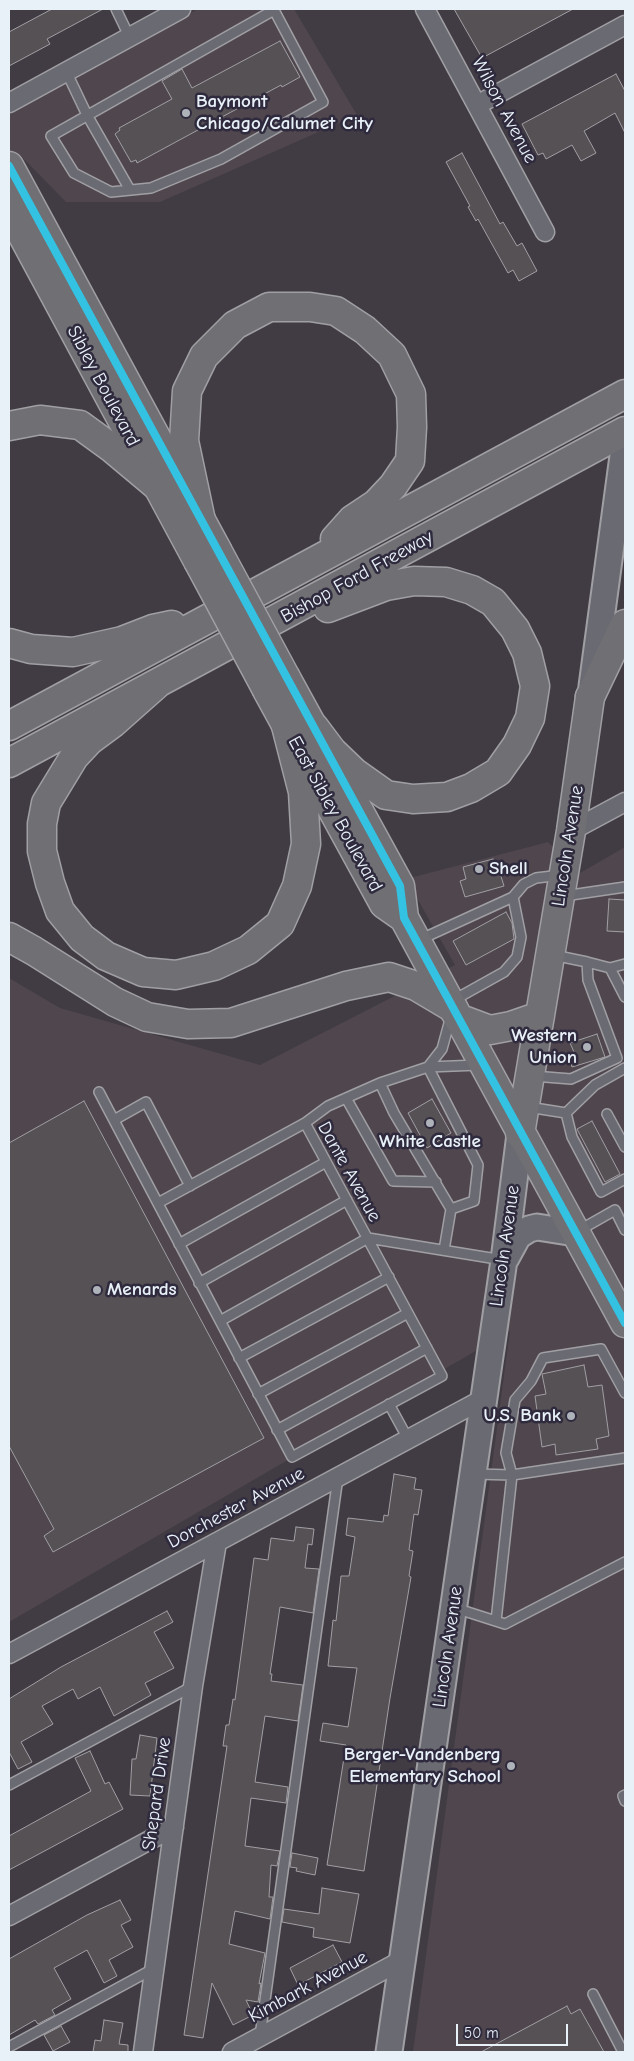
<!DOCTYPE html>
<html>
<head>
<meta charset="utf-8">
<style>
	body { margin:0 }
	#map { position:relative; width:634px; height:2061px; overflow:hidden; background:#413c43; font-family:"Comic Neue",sans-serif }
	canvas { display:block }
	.frame { position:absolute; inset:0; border:10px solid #e8f1f8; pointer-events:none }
	.scale { position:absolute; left:456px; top:2024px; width:112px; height:22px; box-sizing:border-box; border:2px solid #e8f1f8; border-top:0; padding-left:6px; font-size:15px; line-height:18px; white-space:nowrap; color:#e8f1f8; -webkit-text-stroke:4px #2f2a3d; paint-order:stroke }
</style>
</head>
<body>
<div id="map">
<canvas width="634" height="2061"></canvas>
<div class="frame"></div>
<div class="scale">50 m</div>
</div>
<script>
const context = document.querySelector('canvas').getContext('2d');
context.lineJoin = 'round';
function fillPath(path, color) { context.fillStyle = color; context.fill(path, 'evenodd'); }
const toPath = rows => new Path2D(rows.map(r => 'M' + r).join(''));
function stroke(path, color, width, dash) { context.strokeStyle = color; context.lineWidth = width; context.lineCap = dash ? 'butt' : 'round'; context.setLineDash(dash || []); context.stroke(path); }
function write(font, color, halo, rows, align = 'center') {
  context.font = font + ' "Comic Neue",sans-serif'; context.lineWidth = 5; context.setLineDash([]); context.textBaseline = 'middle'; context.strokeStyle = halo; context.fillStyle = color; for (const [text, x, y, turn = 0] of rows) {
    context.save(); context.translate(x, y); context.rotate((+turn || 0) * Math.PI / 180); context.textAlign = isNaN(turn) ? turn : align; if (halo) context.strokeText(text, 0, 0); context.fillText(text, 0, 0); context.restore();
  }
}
fillPath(toPath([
	[198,9,294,9,357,115,160,202,66,202,20,155,9,162,9,110],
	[548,842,580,873,625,847,625,2052,413,2052,510,1331,9,1622,9,978,60,1008,260,1065,455,965,406,879]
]), '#50464e');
const building = toPath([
	[52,9,103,9,47,39,50,44,9,66,9,32,52,9],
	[454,9,573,9,482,58,454,9],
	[280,41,300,77,282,87,281,85,137,163,136,160,131,162,115,134,120,130,119,128,172,99,162,81,182,69,192,88,280,41],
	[616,74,625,91,625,133,615,113,584,131,596,153,581,161,572,145,546,159,543,153,538,155,522,124,616,74],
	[462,153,500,224,503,222,517,246,522,243,537,271,519,281,513,270,508,273,478,219,476,221,468,207,470,206,446,162,462,153],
	[493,859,496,871,499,870,504,886,465,897,460,881,466,879,463,867,493,859],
	[609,899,625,900,625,932,607,931,609,899],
	[506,912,512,923,514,939,466,965,453,941,506,912],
	[597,1034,605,1057,572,1067,568,1054,574,1052,570,1043,597,1034],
	[432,1099,451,1133,427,1148,408,1113,432,1099],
	[84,1101,264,1438,53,1552,44,1536,54,1529,9,1446,9,1143,84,1101],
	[592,1121,620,1174,605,1182,577,1129,592,1121],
	[584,1365,588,1387,602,1385,609,1436,596,1439,598,1449,556,1455,555,1444,542,1447,535,1396,546,1394,542,1374,584,1365],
	[394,1474,416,1478,414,1489,422,1490,418,1515,414,1514,409,1550,413,1551,409,1576,411,1577,390,1698,364,1871,327,1865,346,1745,320,1741,323,1723,348,1727,357,1668,328,1666,333,1620,336,1621,341,1576,349,1576,355,1537,346,1535,348,1518,383,1522,384,1515,388,1516,394,1474],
	[296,1527,314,1529,312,1545,308,1544,305,1568,319,1569,313,1613,280,1607,270,1674,272,1674,271,1681,303,1685,298,1721,265,1716,255,1782,288,1787,286,1803,251,1798,245,1846,280,1851,277,1866,271,1865,269,1897,273,1897,270,1919,235,1911,229,1944,265,1953,259,1984,261,1983,258,2002,246,2000,253,2015,233,2025,212,1983,203,2038,184,2035,227,1746,223,1746,226,1725,229,1725,233,1699,235,1700,254,1558,268,1560,271,1538,294,1541,296,1527],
	[167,1611,173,1622,154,1632,174,1668,145,1683,151,1695,114,1716,100,1687,78,1699,73,1689,42,1706,53,1724,21,1742,32,1762,18,1769,9,1752,9,1699,61,1667,167,1611],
	[140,1735,157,1738,150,1796,130,1795,132,1759,136,1759,140,1735],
	[90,1751,105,1784,109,1782,123,1809,9,1870,9,1836,91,1791,75,1758,90,1751],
	[292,1853,318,1858,315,1875,296,1871,297,1868,290,1867,292,1853],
	[322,1888,359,1894,350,1943,313,1937,314,1928,282,1922,284,1909,319,1914,322,1888],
	[120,1900,131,1920,121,1925,133,1947,109,1960,117,1976,104,1983,87,1950,54,1968,71,1999,52,2010,55,2015,38,2024,35,2020,9,2035,9,1959,87,1915,120,1900],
	[333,1945,342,1962,298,1985,290,1968,333,1945],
	[567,2006,571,2014,580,2009,604,2052,481,2052,567,2006],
	[104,2020,123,2023,119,2044,128,2045,128,2052,93,2052,95,2040,101,2041,104,2020],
	[61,2026,70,2042,53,2051,44,2035,61,2026]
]);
fillPath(building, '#565154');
stroke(building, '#a09fa4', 1);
const lane = toPath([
	[116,9,129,36],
	[273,9,274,10,51,136,74,173,111,192,151,188,221,159,323,102,274,10],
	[66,71,87,115,130,190],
	[564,896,625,887],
	[419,940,513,897,524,884,536,878,561,875],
	[587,962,610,968,625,997],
	[610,968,625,964],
	[452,1001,504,972,517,957,521,937,513,897],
	[428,1067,478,1165,474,1201,451,1209],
	[428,1067,442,1049,451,1016],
	[533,1076,571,1079,617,1058,588,980,587,962,553,955],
	[380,1083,394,1113,451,1209,444,1250],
	[99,1092,292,1457,442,1376,305,1123],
	[346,1098,393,1181,436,1182],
	[528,1107,566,1113,572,1137,601,1192,625,1179],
	[566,1113,595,1085,625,1068],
	[607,1114,625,1147],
	[114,1120,146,1102,190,1186],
	[158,1203,305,1123,328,1106,380,1083,428,1067,479,1065],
	[578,1231,615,1210,625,1230],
	[368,1238,503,1260],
	[179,1244,326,1162],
	[199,1283,347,1200],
	[220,1321,368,1238],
	[239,1358,389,1277],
	[625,1393,601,1349,543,1358,531,1381,515,1400,506,1453,512,1475,625,1458],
	[258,1394,408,1313],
	[389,1404,408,1439],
	[277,1430,427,1348],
	[475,1474,512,1475,496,1621],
	[455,1608,505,1624,625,1562],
	[9,1785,193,1686],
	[625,1795,623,1796,625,1801],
	[593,1994,623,2052],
	[260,2036,338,1477],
	[9,2047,153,1969]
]);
const street = toPath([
	[425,9,545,232],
	[9,103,181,9],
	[477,105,625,25],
	[571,831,625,802],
	[9,1654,483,1399],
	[9,1916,174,1827],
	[143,2052,193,1686,217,1542],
	[232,2052,404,1959]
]);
const secondary = toPath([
	[592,686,625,441],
	[506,1258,518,1236,529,1229,537,1227,575,1233],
	[389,2052,504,1260,520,1134]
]);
const primary = toPath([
	[9,166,217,550],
	[9,210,198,561],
	[286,678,400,886,404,918],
	[267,690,384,904,404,918,625,1323],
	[458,1018,490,1030,511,1026,540,1016],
	[520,1134,571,831,590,697]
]);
const highway = toPath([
	[9,426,40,420,80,425,113,449,156,485],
	[201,521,184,441,187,391,204,356,235,325,269,307,310,307,336,311,365,330,392,355,411,394,412,427,410,461,393,486,376,504,352,520,335,539],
	[9,643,31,649,73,652,122,641,153,629,172,625],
	[157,684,113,723,90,740,74,757,46,803,42,824,42,851,50,883,60,911,82,938,106,956,143,972,176,975,214,966,248,950,280,924,297,886,306,844,303,792,285,722],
	[590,697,625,624],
	[9,726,625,394],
	[314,727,332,751,355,773,386,795,413,799,447,797,471,788,498,772,517,745,530,718,535,686,527,653,515,629,493,602,472,590,446,582,414,581,386,586,328,608],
	[9,763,625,431],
	[9,937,34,951,115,1002,147,1017,188,1024,231,1023,346,986,389,977,416,986,453,1008]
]);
stroke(lane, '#a09fa4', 12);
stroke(street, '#a09fa4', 21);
stroke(secondary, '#a09fa4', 29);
stroke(primary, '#a09fa4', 31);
stroke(highway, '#a09fa4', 31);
stroke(lane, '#6a6b72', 9);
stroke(street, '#6a6b72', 18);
stroke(secondary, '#6a6b72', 25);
stroke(primary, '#706f73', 28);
stroke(highway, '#706f73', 28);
const primaryBridge = toPath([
	[217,550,286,678],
	[198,561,267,690]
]);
stroke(primaryBridge, '#a09fa4', 31, []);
stroke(primaryBridge, '#706f73', 28);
stroke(toPath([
	[9,166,400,886,404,918,625,1323]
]), '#33c2e2', 8);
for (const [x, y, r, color] of [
	[186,113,5,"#aeb2b9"],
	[479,869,5,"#aeb2b9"],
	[587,1047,5,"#aeb2b9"],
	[430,1123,5,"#aeb2b9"],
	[97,1290,5,"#aeb2b9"],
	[571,1416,5,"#aeb2b9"],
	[511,1766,5,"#aeb2b9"]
]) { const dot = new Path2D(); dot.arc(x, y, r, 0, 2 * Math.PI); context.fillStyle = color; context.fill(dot); stroke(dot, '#2f2a3d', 2); }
write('bold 19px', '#e8f1f8', '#2f2a3d', [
	["Baymont",196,102],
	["Chicago/Calumet City",196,124],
	["Shell",489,869],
	["Western",577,1036,"right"],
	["Union",577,1058,"right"],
	["White Castle",430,1142,"center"],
	["Menards",107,1290],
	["U.S. Bank",561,1416,"right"],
	["Berger-Vandenberg",501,1755,"right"],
	["Elementary School",501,1777,"right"]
], 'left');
write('19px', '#e8f1f8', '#2f2a3d', [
	["Wilson Avenue",504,110,62],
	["Sibley Boulevard",103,386,62],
	["Bishop Ford Freeway",357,577,-29],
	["East Sibley Boulevard",335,814,61],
	["Lincoln Avenue",568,846,-81],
	["Dante Avenue",349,1172,61],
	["Lincoln Avenue",505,1246,-82],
	["Dorchester Avenue",236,1508,-28],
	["Lincoln Avenue",448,1647,-82],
	["Shepard Drive",157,1794,-82],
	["Kimbark Avenue",308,1987,-28]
]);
</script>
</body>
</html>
